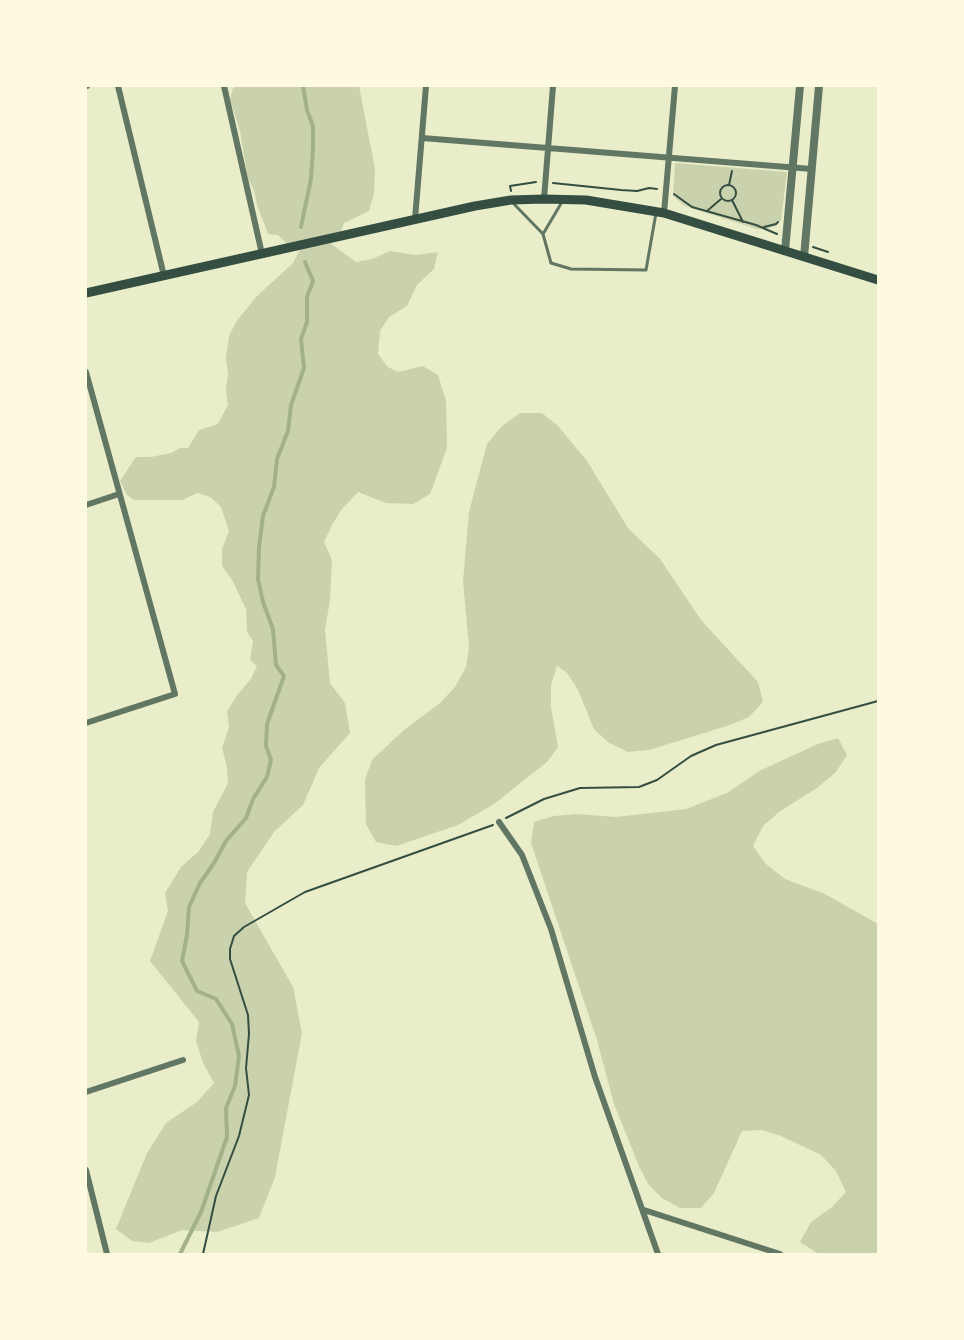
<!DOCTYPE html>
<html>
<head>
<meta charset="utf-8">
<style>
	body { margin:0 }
	#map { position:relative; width:964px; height:1340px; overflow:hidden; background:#e9edc9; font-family:"Roboto Condensed",sans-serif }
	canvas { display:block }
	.frame { position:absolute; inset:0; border:87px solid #fefae0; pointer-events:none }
</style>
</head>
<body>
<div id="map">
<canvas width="964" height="1340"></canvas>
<div class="frame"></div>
</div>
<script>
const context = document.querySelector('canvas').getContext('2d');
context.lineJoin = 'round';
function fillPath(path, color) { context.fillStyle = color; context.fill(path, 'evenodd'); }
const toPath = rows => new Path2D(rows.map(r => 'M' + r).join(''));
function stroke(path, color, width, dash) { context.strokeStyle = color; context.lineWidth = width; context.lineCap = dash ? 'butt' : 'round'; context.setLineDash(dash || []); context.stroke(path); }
fillPath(toPath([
	[237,86,359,86,375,169,374,193,369,211,344,223,340,234,287,244,278,235,268,234,257,205,254,190,248,179,240,131,230,99,233,88],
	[675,163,787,172,781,220,776,226,770,228,757,229,685,206,673,196],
	[330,243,356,262,372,259,390,251,416,255,438,252,434,269,417,285,407,306,389,317,380,331,378,354,388,367,398,372,423,366,438,375,446,401,447,448,430,494,413,504,386,503,358,492,342,509,333,523,324,542,332,560,330,600,325,630,330,683,345,703,350,733,319,768,303,805,274,832,247,872,245,903,293,987,302,1033,275,1177,259,1218,217,1232,182,1230,149,1243,132,1241,116,1229,147,1153,166,1123,197,1102,214,1083,203,1063,196,1041,199,1022,150,961,168,911,165,893,181,867,199,851,210,834,213,812,228,783,227,767,222,748,229,727,227,711,238,694,251,679,257,666,250,660,253,641,247,632,246,609,232,580,222,566,222,549,229,531,221,507,210,497,198,493,182,500,134,500,127,495,120,481,136,457,151,457,171,453,180,448,188,448,199,430,218,424,228,405,226,390,228,374,226,358,229,336,236,322,256,297,293,263,301,248],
	[520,413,542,413,558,426,587,461,628,528,660,559,701,620,758,682,763,702,749,717,730,725,649,750,628,752,609,743,594,729,578,690,567,673,557,666,551,685,551,707,558,747,547,762,494,804,458,825,396,846,376,842,366,824,365,780,372,760,404,730,440,703,455,687,466,667,469,647,463,581,469,512,487,444,501,427],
	[838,738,847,755,836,772,817,788,779,812,763,826,753,846,766,864,785,879,825,894,878,924,878,1254,826,1254,817,1253,800,1242,811,1222,832,1207,846,1192,836,1171,821,1155,781,1136,762,1130,742,1131,714,1193,701,1208,680,1208,662,1198,648,1184,639,1166,614,1104,597,1040,531,843,534,822,554,816,576,814,616,817,686,809,727,793,761,770,818,744]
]), '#cad2ad');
stroke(toPath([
	[301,227,311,179,313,148,313,126,307,110,303,86],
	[180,1254,201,1212,227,1137,226,1108,235,1086,239,1056,232,1024,216,999,197,991,182,961,187,935,189,907,200,883,214,863,226,841,246,818,253,799,267,777,271,760,266,746,267,724,284,676,276,665,273,629,263,602,258,579,259,547,263,516,274,487,277,459,288,431,291,405,304,368,301,339,307,322,307,297,313,281,305,262]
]), '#a3b18a', 4);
stroke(toPath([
	[553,183,621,190,637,191,649,188,657,189],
	[729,185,732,171],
	'720 193a8 8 0 1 1 16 0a8 8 0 1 1-16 0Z',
	[511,191,510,186,536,182],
	[674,194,692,207,756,225,777,234],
	[732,200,743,222],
	[707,211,721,199],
	[764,227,776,224,778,222],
	[813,247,828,252],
	[506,818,544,799,580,788,639,787,657,780,691,756,716,745,878,701],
	[203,1254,216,1196,239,1136,249,1095,246,1068,249,1034,248,1015,230,959,230,949,234,936,244,927,305,892,493,825]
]), '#344e41', 2);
stroke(toPath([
	[513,203,543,234,551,263,571,269,646,270,656,213],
	[543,234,562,202]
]), '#617663', 3);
stroke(toPath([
	[86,86,87,86],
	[118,86,164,276],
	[224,86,262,254],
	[422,138,812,169],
	[544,199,553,86],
	[664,213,675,86],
	[415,219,426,86],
	[86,372,175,694,86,723],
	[86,505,119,494],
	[499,822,522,855,551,929,595,1077,658,1254],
	[86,1092,183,1060],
	[86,1170,107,1254],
	[644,1210,780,1254]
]), '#617663', 6);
stroke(toPath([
	[785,251,800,86],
	[804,257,819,86]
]), '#617663', 8);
stroke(toPath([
	[86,293,475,206,511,200,544,199,586,200,664,213,878,280]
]), '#344e41', 9);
</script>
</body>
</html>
